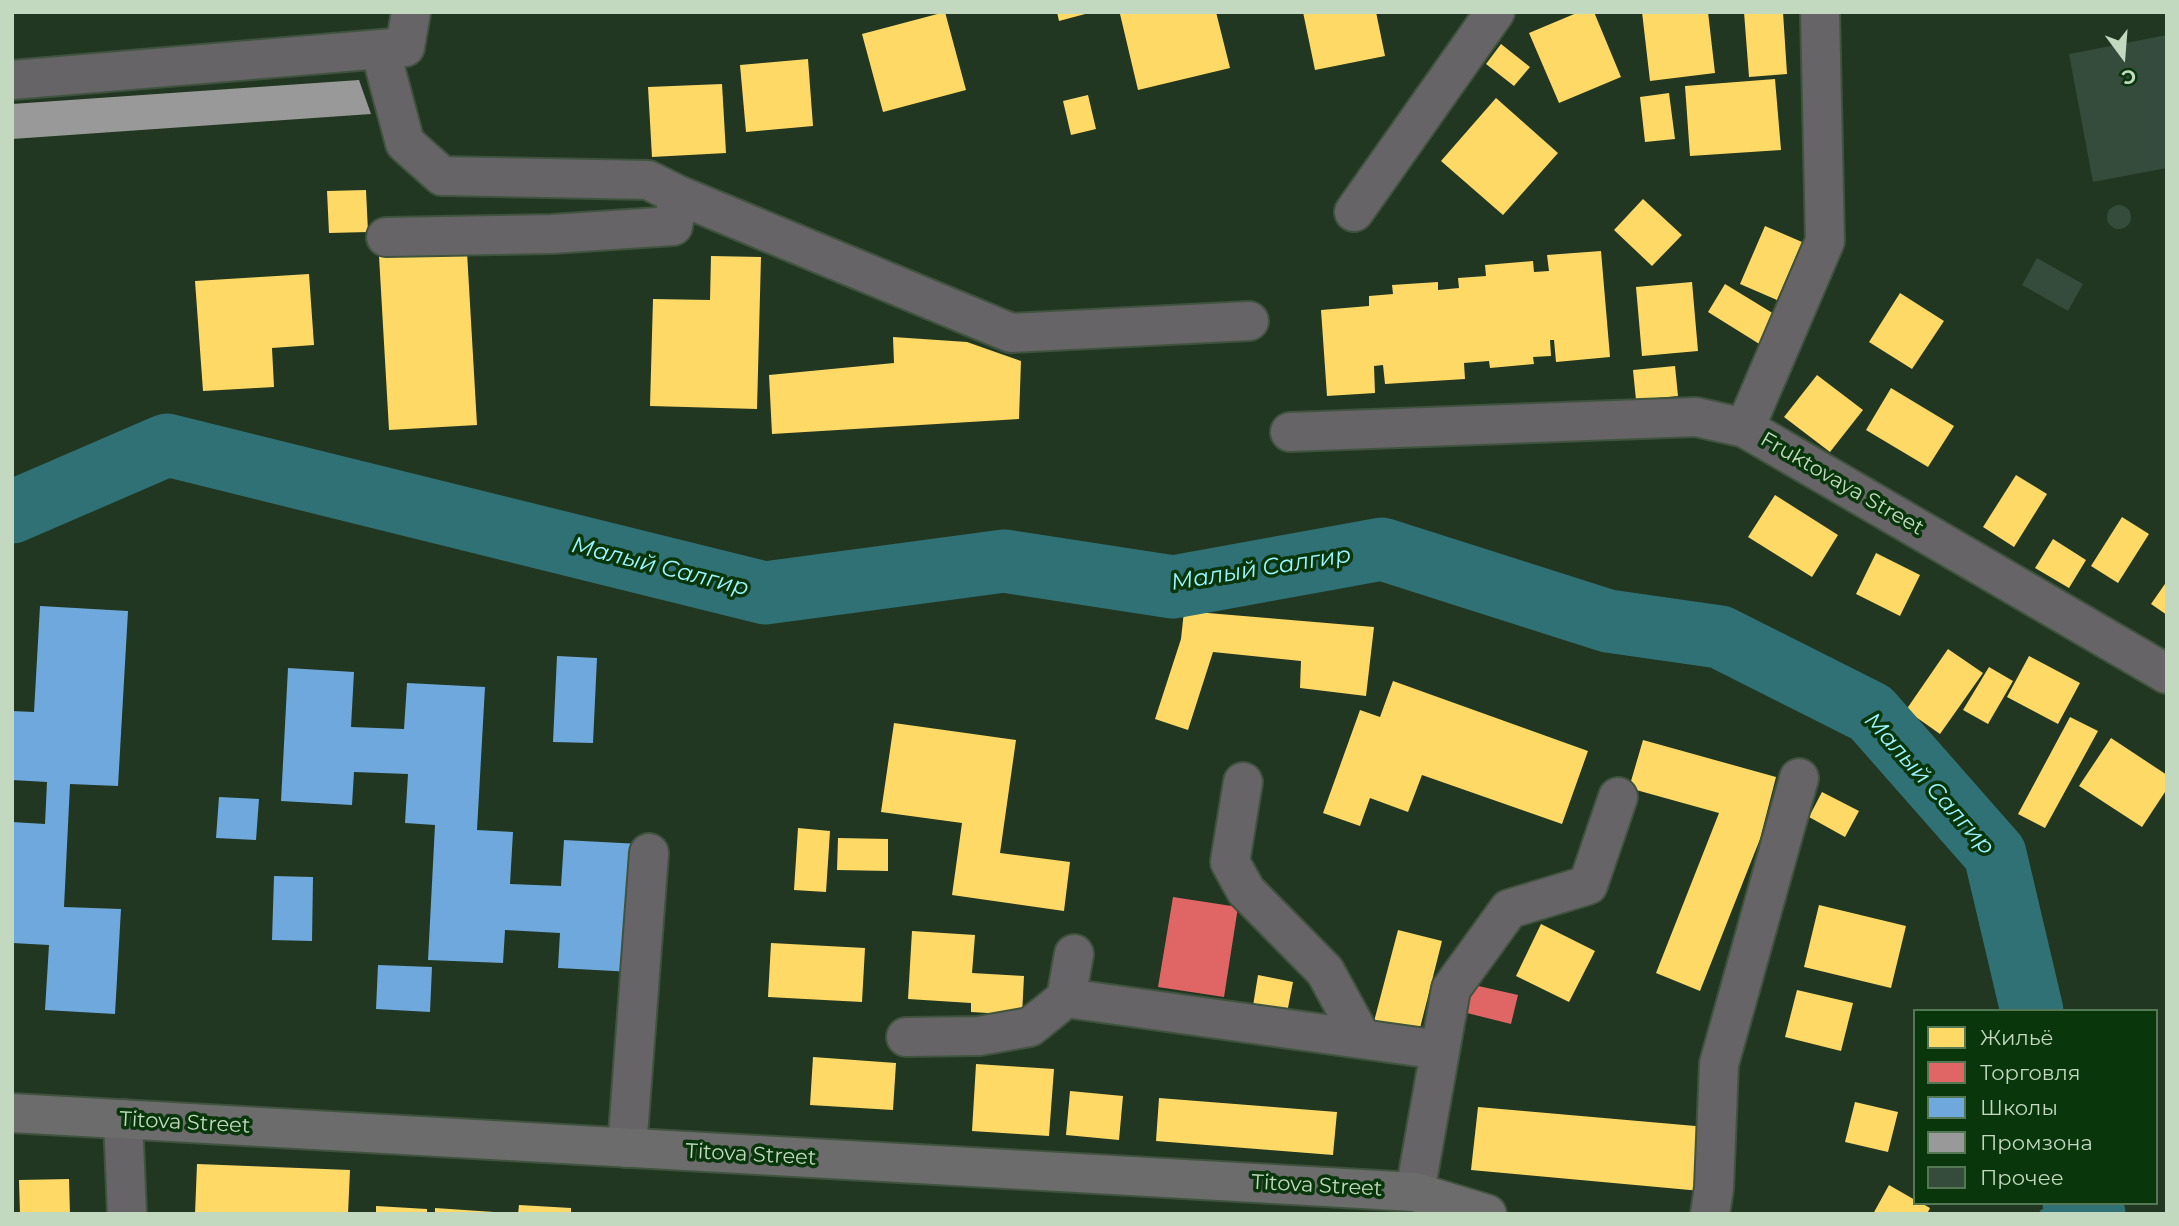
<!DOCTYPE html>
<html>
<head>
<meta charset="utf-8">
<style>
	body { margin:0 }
	#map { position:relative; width:2179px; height:1226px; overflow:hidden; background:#213721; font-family:Montserrat,sans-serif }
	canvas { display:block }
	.frame { position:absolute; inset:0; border:14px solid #c2d9c0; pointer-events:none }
	.legend { position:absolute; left:1913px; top:1009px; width:245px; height:196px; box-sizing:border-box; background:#0a360c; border:2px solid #547754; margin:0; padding:9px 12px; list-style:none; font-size:21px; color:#c2d9c0 }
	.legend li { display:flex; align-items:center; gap:14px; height:35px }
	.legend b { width:35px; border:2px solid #547754 }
	.north { position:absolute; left:2088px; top:21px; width:70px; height:70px; -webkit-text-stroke:5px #0a360c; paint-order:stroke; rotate:164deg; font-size:19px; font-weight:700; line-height:28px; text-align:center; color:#c2d9c0 }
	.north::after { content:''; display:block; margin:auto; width:24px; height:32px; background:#c2d9c0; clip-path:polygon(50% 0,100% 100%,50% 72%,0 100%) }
</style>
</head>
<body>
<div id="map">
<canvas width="2179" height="1226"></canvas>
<div class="frame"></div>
<ul class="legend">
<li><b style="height:19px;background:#ffd966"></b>Жильё</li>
<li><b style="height:19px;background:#e06666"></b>Торговля</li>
<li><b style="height:19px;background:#6fa8dc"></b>Школы</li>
<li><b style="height:19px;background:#999"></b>Промзона</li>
<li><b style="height:19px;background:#354c3d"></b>Прочее</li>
</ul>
<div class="north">С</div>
</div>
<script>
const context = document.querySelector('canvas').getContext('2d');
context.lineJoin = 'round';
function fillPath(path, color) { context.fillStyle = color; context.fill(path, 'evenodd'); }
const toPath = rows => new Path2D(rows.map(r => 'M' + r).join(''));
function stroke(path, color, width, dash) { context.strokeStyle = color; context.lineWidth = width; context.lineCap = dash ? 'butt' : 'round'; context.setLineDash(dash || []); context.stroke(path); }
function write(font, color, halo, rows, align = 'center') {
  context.font = font + ' Montserrat,sans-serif'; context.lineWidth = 7; context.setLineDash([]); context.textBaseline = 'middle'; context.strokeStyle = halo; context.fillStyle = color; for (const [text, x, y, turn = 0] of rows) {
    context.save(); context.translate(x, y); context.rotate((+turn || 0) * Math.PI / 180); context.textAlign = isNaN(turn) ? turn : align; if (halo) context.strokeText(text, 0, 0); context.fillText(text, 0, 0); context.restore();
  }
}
fillPath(toPath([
	[945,12,966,90,883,112,862,34],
	[1057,12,1089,12,1089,13,1059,21],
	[1127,12,1216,12,1230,68,1138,90,1120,14],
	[1303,12,1376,12,1385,56,1315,70],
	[1579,12,1594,12,1621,77,1559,103,1529,33],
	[1642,12,1708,12,1715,73,1650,81],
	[1744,12,1783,12,1787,74,1749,77],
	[1501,44,1530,67,1514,86,1486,64],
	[808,59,813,126,746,132,740,65],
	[1775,79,1781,150,1690,156,1685,86],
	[722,84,726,153,652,157,648,87],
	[1669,93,1675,139,1645,142,1640,97],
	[1088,95,1096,129,1071,135,1063,101],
	[1496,98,1558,153,1503,215,1441,161],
	[366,190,368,232,329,233,327,191],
	[1643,199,1682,235,1652,266,1614,230],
	[1765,226,1802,242,1777,300,1740,284],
	[1601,251,1610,357,1556,362,1554,340,1550,340,1551,356,1533,357,1534,364,1490,368,1489,361,1464,363,1465,379,1385,384,1383,365,1374,366,1375,393,1327,396,1321,310,1369,306,1369,296,1393,294,1392,285,1438,282,1438,290,1459,288,1458,278,1486,276,1485,265,1533,261,1534,272,1549,271,1547,255],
	[467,252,477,425,389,430,379,256],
	[711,256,761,257,757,409,650,406,653,299,710,300],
	[309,274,314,345,272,348,274,387,203,391,195,281],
	[1692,282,1698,351,1642,356,1636,287],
	[1725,284,1779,317,1761,345,1708,312],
	[1900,293,1944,321,1912,369,1869,342],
	[893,337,967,342,1021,361,1019,419,772,434,769,375,894,363],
	[1675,366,1678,396,1636,400,1633,370],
	[1817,375,1863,410,1830,452,1784,417],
	[1891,388,1954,426,1928,467,1866,430],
	[2016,475,2047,494,2014,547,1983,527],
	[1775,495,1838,535,1812,577,1748,537],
	[2122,517,2149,534,2118,583,2091,566],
	[2053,539,2086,560,2069,588,2035,568],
	[1876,553,1920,575,1900,616,1856,594],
	[2167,581,2167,615,2151,604],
	[1184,611,1374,627,1366,696,1300,688,1301,661,1213,652,1188,730,1155,719,1181,639],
	[1948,649,1983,673,1940,734,1906,710],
	[2029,656,2080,683,2058,724,2007,697],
	[1989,667,2013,681,1988,724,1963,710],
	[1393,681,1588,751,1562,824,1422,775,1408,812,1370,798,1360,826,1323,813,1360,710,1380,717],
	[2070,717,2098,731,2045,828,2018,814],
	[894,723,1016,740,1000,853,1070,862,1064,911,952,895,962,823,881,812],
	[2111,738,2167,775,2167,789,2142,827,2079,786],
	[1643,740,1776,777,1760,839,1700,991,1656,973,1719,813,1629,788],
	[1822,792,1859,811,1845,837,1809,817],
	[798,828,830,831,826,892,794,890],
	[838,838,888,839,888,871,837,870],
	[1819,905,1906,926,1891,988,1804,967],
	[1541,924,1595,951,1569,1002,1516,976],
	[1398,930,1442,941,1417,1040,1372,1029],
	[912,931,975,935,972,973,1024,976,1022,1015,971,1012,971,1003,908,999],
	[771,943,865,948,862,1002,768,997],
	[1258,975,1293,982,1286,1018,1252,1012],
	[1797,990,1853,1003,1841,1051,1785,1037],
	[813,1057,896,1063,893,1110,810,1105],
	[976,1064,1054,1069,1049,1136,972,1131],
	[1070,1091,1123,1096,1119,1140,1066,1135],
	[1159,1098,1337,1112,1333,1155,1156,1141],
	[1855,1102,1898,1112,1888,1152,1845,1142],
	[1478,1107,1707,1127,1701,1191,1471,1170],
	[197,1164,350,1170,348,1214,195,1214],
	[69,1179,70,1214,20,1214,19,1180],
	[1889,1185,1915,1200,1915,1203,1921,1203,1930,1208,1927,1214,1873,1214],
	[519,1205,571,1208,571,1214,518,1214],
	[376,1206,427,1209,427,1214,376,1214],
	[435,1208,494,1212,494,1214,435,1214]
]), '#ffd966');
fillPath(toPath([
	[1173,897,1238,907,1224,997,1158,987],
	[1461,982,1518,995,1511,1024,1455,1010]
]), '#e06666');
fillPath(toPath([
	[40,606,128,611,118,786,70,784,64,907,121,909,115,1014,45,1010,49,945,12,943,12,822,45,824,47,782,12,780,12,711,34,712],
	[557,656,597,658,593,743,553,742],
	[288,668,354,672,351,727,404,729,407,683,485,687,477,830,513,832,510,884,561,886,564,840,640,844,633,972,558,968,560,933,505,930,503,963,428,960,435,825,405,823,408,774,354,772,352,805,281,801],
	[219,797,259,799,256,840,216,838],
	[274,876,313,877,312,941,272,940],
	[378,965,432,967,430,1012,376,1009]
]), '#6fa8dc');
fillPath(toPath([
	[359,80,371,114,12,139,12,104]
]), '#999');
stroke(toPath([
	[2044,1214,2065,1203]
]), '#307175', 10);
stroke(toPath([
	[12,512,167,445,765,593,1004,561,1173,587,1382,549,1608,621,1720,637,1871,713,1995,854,2032,1011],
	[2074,1203,2094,1214]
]), '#307175', 63);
fillPath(toPath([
	[2167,35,2167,168,2093,182,2069,54],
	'2107 217a12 12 0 1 1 24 0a12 12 0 1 1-24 0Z',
	[2037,258,2083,284,2068,311,2022,285]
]), '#354c3d');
const minor = toPath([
	[1820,12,1825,241,1745,428,2167,674],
	[380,49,405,143,442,176,648,180,678,195,673,226,552,234,386,237],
	[12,80,405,47,411,12],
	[678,195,1011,333,1249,321],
	[1354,212,1495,12],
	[1290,432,1696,417,1745,428],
	[1243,782,1230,862,1246,891,1325,971,1362,1039],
	[1074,954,1066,998,1440,1050],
	[906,1037,979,1036,1030,1027,1066,998],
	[123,1119,127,1214],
	[627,1148,649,853],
	[1415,1192,1451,989,1509,909,1588,885,1618,797],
	[1710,1214,1714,1188,1719,1064,1799,778]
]);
const major = toPath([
	[12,1113,1415,1192,1487,1214]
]);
stroke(minor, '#40533f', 42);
stroke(major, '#40533f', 42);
stroke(minor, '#666466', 38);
stroke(major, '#6d6c6d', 38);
write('21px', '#c2d9c0', '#0a360c', [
	["Fruktovaya Street",1842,484,30],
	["Titova Street",185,1123,3],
	["Titova Street",751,1155,3],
	["Titova Street",1317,1186,3]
]);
write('italic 23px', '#9bf6ff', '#0a360c', [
	["Малый Салгир",660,567,14],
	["Малый Салгир",1261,569,-9],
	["Малый Салгир",1929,784,48]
]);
</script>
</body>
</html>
